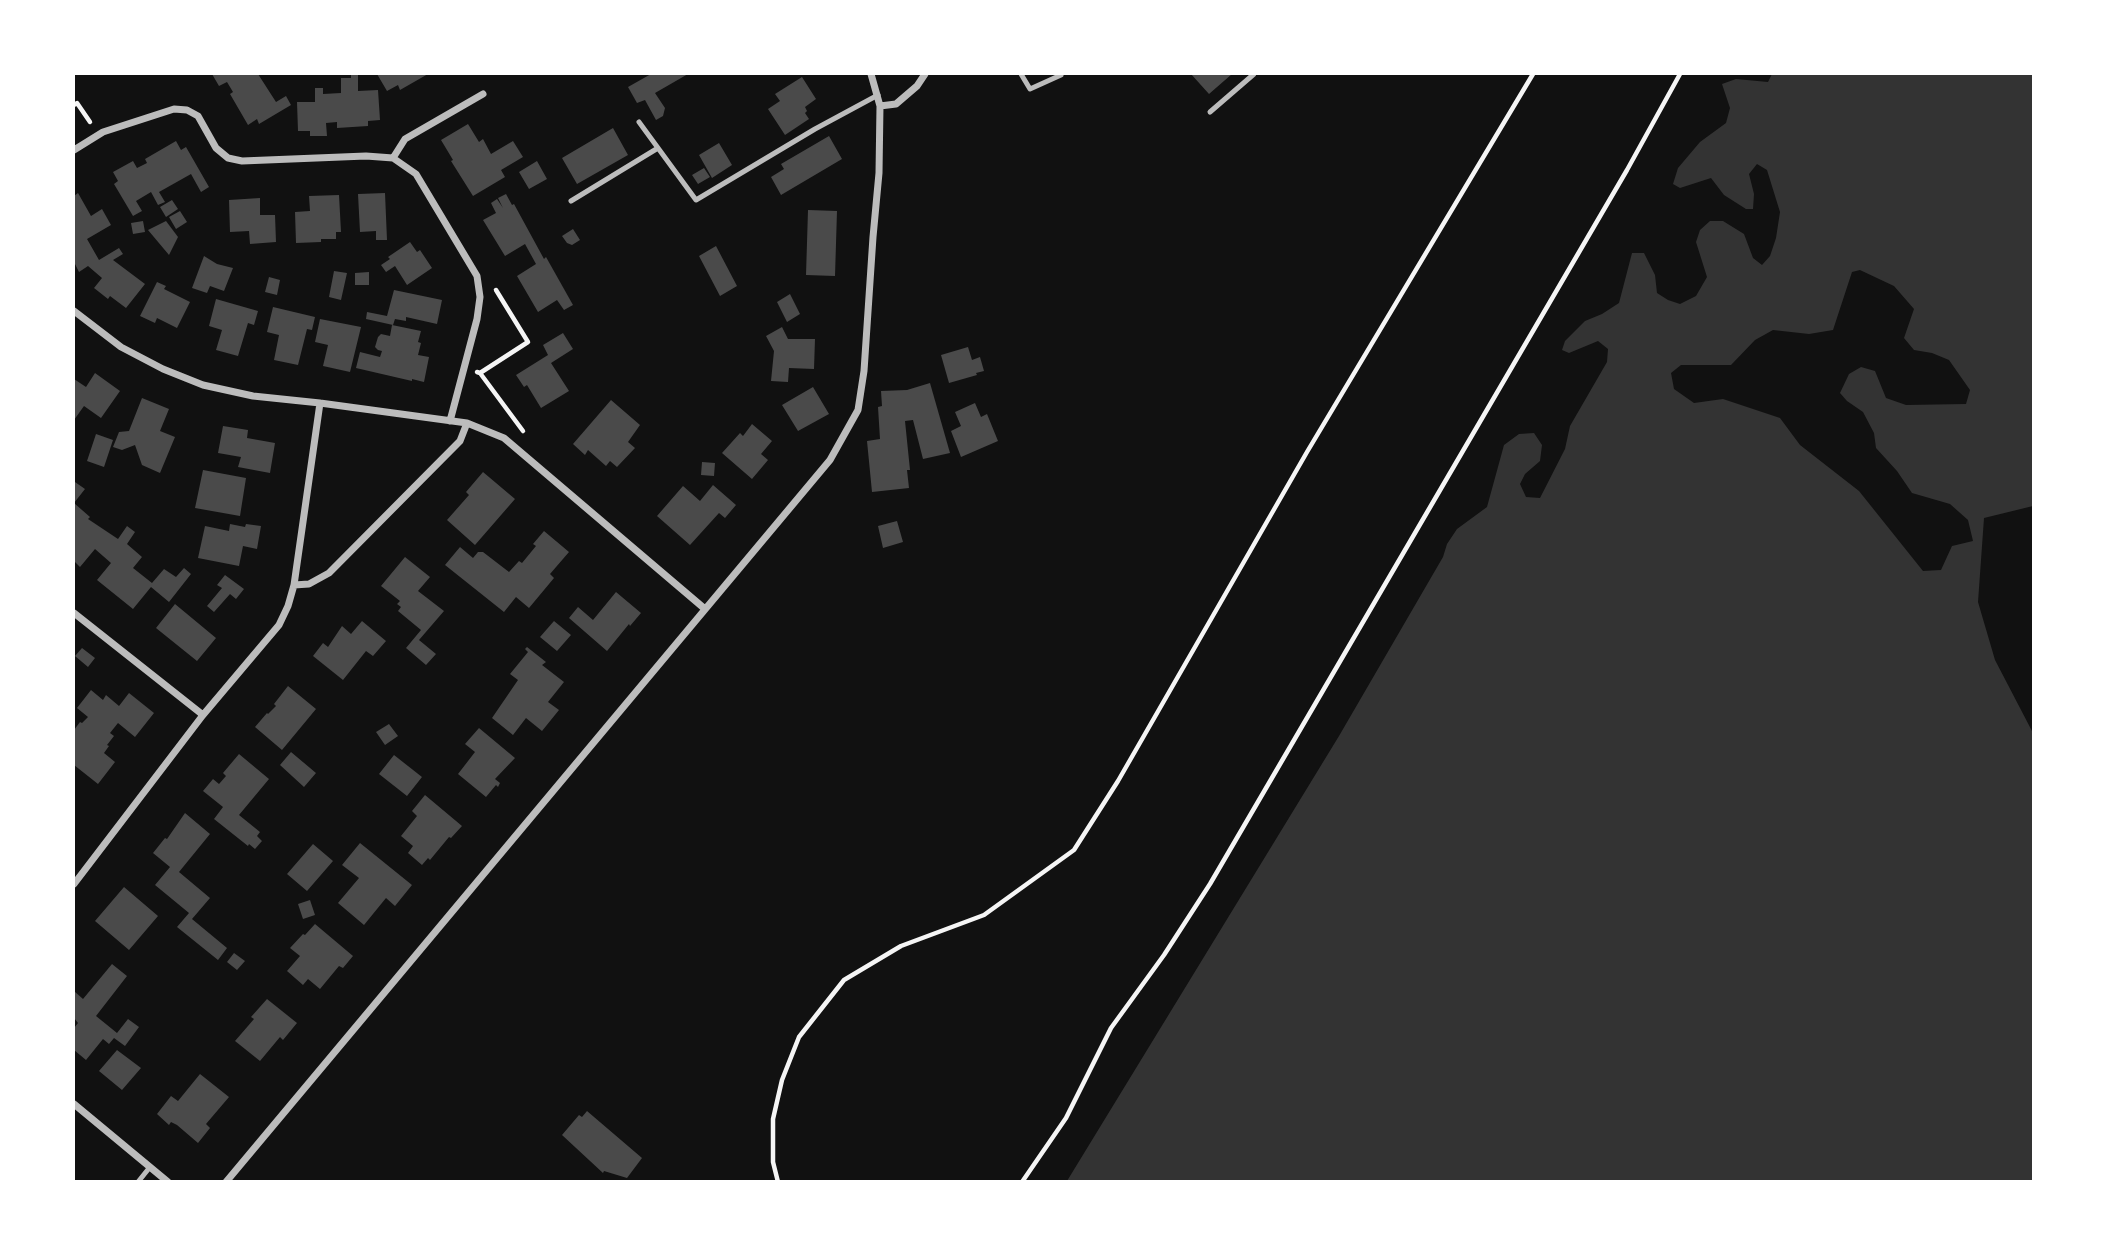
<!DOCTYPE html>
<html>
<head>
<meta charset="utf-8">
<style>
	body { margin:0 }
	#map { position:relative; width:2107px; height:1255px; overflow:hidden; background:#111; font-family:Roboto,sans-serif }
	canvas { display:block }
	.frame { position:absolute; inset:0; border:75px solid #fff; pointer-events:none }
</style>
</head>
<body>
<div id="map">
<canvas width="2107" height="1255"></canvas>
<div class="frame"></div>
</div>
<script>
const context = document.querySelector('canvas').getContext('2d');
context.lineJoin = 'round';
function fillPath(path, color) { context.fillStyle = color; context.fill(path, 'evenodd'); }
const toPath = rows => new Path2D(rows.map(r => 'M' + r).join(''));
function stroke(path, color, width, dash) { context.strokeStyle = color; context.lineWidth = width; context.lineCap = dash ? 'butt' : 'round'; context.setLineDash(dash || []); context.stroke(path); }
fillPath(toPath([
	[1772,74,2033,74,2033,506,1984,518,1978,602,1995,660,2033,733,2033,1181,1067,1181,1339,736,1443,557,1447,544,1457,529,1487,507,1504,445,1519,434,1534,433,1542,445,1540,461,1525,474,1520,484,1526,497,1540,498,1565,449,1570,426,1607,362,1608,349,1598,341,1569,353,1562,350,1565,341,1585,321,1602,314,1619,303,1632,253,1644,253,1655,275,1657,293,1668,300,1680,304,1696,296,1707,277,1696,242,1700,230,1710,221,1723,221,1744,234,1753,258,1762,265,1770,256,1776,238,1780,212,1767,170,1757,164,1749,174,1754,194,1753,209,1746,209,1724,195,1711,178,1680,188,1673,184,1678,168,1700,142,1726,123,1730,108,1722,84,1736,79,1768,82],
	[1860,270,1894,286,1914,309,1904,338,1914,350,1932,353,1949,360,1970,390,1966,404,1906,405,1886,398,1875,371,1861,367,1849,374,1840,393,1847,401,1863,412,1874,433,1876,448,1897,471,1912,493,1950,504,1968,520,1973,541,1952,546,1941,570,1923,571,1859,491,1800,445,1780,418,1723,399,1694,403,1674,389,1671,373,1681,365,1731,365,1755,340,1773,330,1809,334,1833,330,1852,272]
]), '#333');
fillPath(toPath([
	[212,74,258,74,276,102,286,96,291,105,259,124,257,119,248,125,230,94,233,92,227,82,219,86],
	[351,74,358,74,358,91,378,90,380,120,368,121,368,126,337,128,337,122,326,123,327,136,310,136,310,131,298,131,297,102,315,102,315,88,323,88,323,94,341,93,341,78,351,78],
	[377,74,428,74,400,90,398,85,387,91],
	[651,74,688,74,655,93,665,108,663,116,656,120,645,100,637,103,628,87],
	[1191,74,1232,74,1209,94],
	[802,77,816,99,805,107,807,111,805,113,809,119,785,135,768,109,780,101,775,94],
	[468,124,479,142,483,139,491,154,513,141,523,157,501,170,505,177,473,196,451,161,453,160,441,140],
	[613,128,628,155,577,184,562,158],
	[829,136,842,159,781,195,771,177,784,169,781,164],
	[176,141,181,150,186,147,209,187,201,192,191,174,159,192,165,202,158,205,151,192,136,201,142,211,133,216,114,184,118,181,113,172,133,161,137,168,147,163,145,159],
	[719,143,732,165,712,178,699,155],
	[537,161,547,179,529,189,519,172],
	[704,168,710,177,698,184,692,175],
	[78,193,91,216,102,209,111,225,87,239,99,260,119,248,123,254,113,260,145,284,126,308,110,296,108,299,94,288,102,278,88,266,79,272,74,262,74,196],
	[385,193,387,240,376,240,376,231,360,232,358,194],
	[506,194,512,205,514,204,544,259,546,257,573,305,564,310,557,300,538,312,517,276,536,264,525,244,505,256,483,220,496,213,491,203,497,199,503,208,498,198],
	[339,195,341,232,336,232,336,239,321,239,321,242,296,243,295,212,310,211,309,196],
	[260,198,260,215,275,215,276,242,250,244,249,231,230,232,229,200],
	[172,200,178,209,166,217,160,207],
	[808,210,837,211,835,276,806,275],
	[180,211,187,222,176,229,169,217],
	[143,221,145,232,133,234,131,223],
	[166,221,178,237,169,255,148,230],
	[573,229,580,240,572,245,567,243,562,236],
	[410,242,417,252,420,250,432,268,407,285,395,266,386,272,381,265,390,259,388,257],
	[716,246,737,286,720,296,699,256],
	[204,256,217,264,233,268,224,291,210,286,207,293,192,288],
	[334,271,347,273,341,300,329,297],
	[369,272,369,285,355,285,355,273],
	[269,277,280,280,277,295,265,292],
	[157,282,166,286,164,289,190,302,177,328,157,318,155,323,140,316],
	[394,290,442,300,437,324,406,317,406,321,395,319,393,325,366,319,367,312,387,316],
	[790,294,800,314,787,322,777,302],
	[216,299,258,311,254,325,248,323,238,356,216,350,222,330,209,326],
	[273,307,315,317,312,330,307,329,298,365,274,360,279,335,267,332],
	[320,319,361,327,350,372,323,366,328,345,315,342],
	[392,325,421,331,418,342,421,343,418,355,429,357,424,382,412,379,412,381,356,368,360,352,380,357,382,351,378,350,375,347,378,337,381,334,390,336],
	[782,327,788,339,815,339,814,369,789,368,788,382,771,381,774,351,766,336],
	[563,333,573,349,551,363,569,391,541,408,527,385,524,387,516,375,548,355,543,345],
	[968,347,972,360,980,357,984,371,976,373,977,375,949,383,941,355],
	[95,373,120,391,101,418,84,406,74,420,74,379,86,387],
	[930,383,950,453,923,459,913,420,905,421,910,470,907,470,909,488,872,492,867,441,880,439,878,407,882,406,881,391,907,390],
	[813,387,829,414,798,431,782,405],
	[142,398,169,409,160,431,175,437,160,473,142,465,135,445,122,450,113,447,119,432,129,431],
	[611,400,640,425,628,442,635,448,617,467,610,461,606,466,588,450,585,455,573,444],
	[975,403,981,417,987,414,998,441,961,457,951,431,961,426,955,412],
	[752,424,772,441,761,454,768,460,752,479,722,453,740,433,743,436],
	[223,426,248,430,247,438,275,443,270,473,238,467,241,457,218,453],
	[96,434,113,440,104,467,87,461],
	[702,462,715,463,714,476,701,475],
	[203,470,246,478,240,516,195,508],
	[483,472,515,499,475,545,447,520,469,495,466,492],
	[75,482,85,489,74,503,74,484],
	[713,485,736,505,725,518,719,513,690,545,657,516,683,486,700,501],
	[74,503,90,517,88,519,118,539,127,526,135,532,127,544,142,557,133,568,152,583,164,569,176,577,184,568,191,574,169,602,151,587,133,609,97,580,111,563,95,549,80,567,74,561],
	[897,521,903,542,883,548,878,526],
	[230,524,245,527,246,524,261,526,257,549,243,546,239,566,198,558,205,526,229,531],
	[544,531,569,552,550,574,554,578,529,608,516,597,504,612,445,565,460,547,473,558,478,552,483,552,509,572,519,561,522,563,536,546,533,544],
	[405,557,430,577,418,591,444,611,419,640,436,654,426,665,406,648,421,630,398,611,401,607,397,604,400,601,381,586],
	[225,575,244,589,236,599,230,594,214,612,207,606,222,588,217,585],
	[616,592,641,613,630,626,629,624,607,651,569,618,578,607,593,620],
	[175,604,216,638,197,661,156,628],
	[362,621,386,641,373,656,366,651,343,680,313,656,323,643,328,647,342,626,351,634],
	[554,621,571,635,557,651,540,637],
	[527,647,546,662,542,665,564,682,548,702,559,710,542,731,526,718,513,735,492,718,518,680,510,674,528,652,525,649],
	[82,648,95,658,88,667,75,656],
	[288,686,316,709,282,750,255,727,267,713,268,714,276,706,274,704],
	[91,690,103,700,106,695,119,706,129,693,154,713,135,737,118,723,110,733,114,736,107,745,109,746,104,753,115,762,98,784,74,765,74,730,80,722,82,723,88,717,77,708],
	[389,724,398,736,385,745,376,732],
	[479,728,515,758,495,779,500,783,498,787,496,785,486,797,458,774,475,752,465,744],
	[291,752,316,773,304,787,280,765],
	[239,754,269,779,239,815,260,832,257,836,262,841,255,849,249,844,248,846,214,819,223,807,203,791,213,779,219,784,226,776,223,773],
	[394,755,422,777,407,796,379,774],
	[425,795,462,826,451,838,449,837,430,860,428,858,422,865,408,853,413,846,401,836,417,816,412,811],
	[185,813,210,834,179,872,210,898,192,919,227,948,218,960,177,927,189,913,155,885,170,867,153,853,165,838,167,839],
	[360,843,412,885,395,906,386,898,364,925,338,903,359,878,342,865],
	[313,844,333,861,307,891,287,874],
	[124,887,158,916,129,950,95,921],
	[310,900,315,915,303,919,298,904],
	[315,924,353,956,343,968,339,966,320,989,308,979,303,985,287,971,300,956,290,948,303,934,305,935],
	[234,953,245,961,237,970,227,962],
	[112,964,127,976,96,1016,117,1033,128,1019,139,1027,125,1046,114,1038,109,1044,103,1039,86,1060,74,1050,74,1028,78,1023,74,1018,74,991,83,999],
	[267,999,297,1023,283,1040,280,1037,260,1061,235,1041,254,1019,251,1017],
	[117,1050,141,1068,122,1090,99,1071],
	[200,1074,229,1097,206,1124,210,1128,198,1143,177,1125,171,1122,169,1125,157,1114,171,1096,178,1101],
	[587,1111,642,1158,627,1178,604,1171,603,1173,562,1135,579,1115,582,1117]
]), '#4a4a4a');
stroke(toPath([
	[74,105,77,103,90,122],
	[477,372,480,373,523,431],
	[480,373,528,342,496,290],
	[778,1182,773,1162,773,1119,782,1080,799,1037,844,980,901,946,984,915,1074,850,1118,781,1307,452,1533,74],
	[1022,1182,1066,1118,1111,1028,1164,955,1210,884,1627,170,1680,74]
]), '#f5f5f5', 4.5);
stroke(toPath([
	[1021,74,1030,89,1061,75],
	[1210,112,1254,74],
	[639,122,696,200,815,129,878,95],
	[571,201,658,148],
	[138,1182,150,1167]
]), '#bcbcbc', 5);
stroke(toPath([
	[880,106,896,104,917,86,925,74],
	[74,150,103,132,174,109,187,110,198,116,216,148,228,158,242,161,366,156,393,158,416,174,477,276,480,297,477,319,450,421],
	[393,158,405,139,483,94],
	[74,311,121,347,163,369,203,385,253,396,320,403,467,423,504,438,705,609],
	[294,585,320,403],
	[74,613,203,715],
	[74,884,203,715,279,625,288,606,294,585,309,584,329,573,460,441,467,423],
	[74,1104,168,1182],
	[226,1182,830,460,858,410,864,371,873,237,879,173,880,106,871,74]
]), '#bcbcbc', 7);
</script>
</body>
</html>
